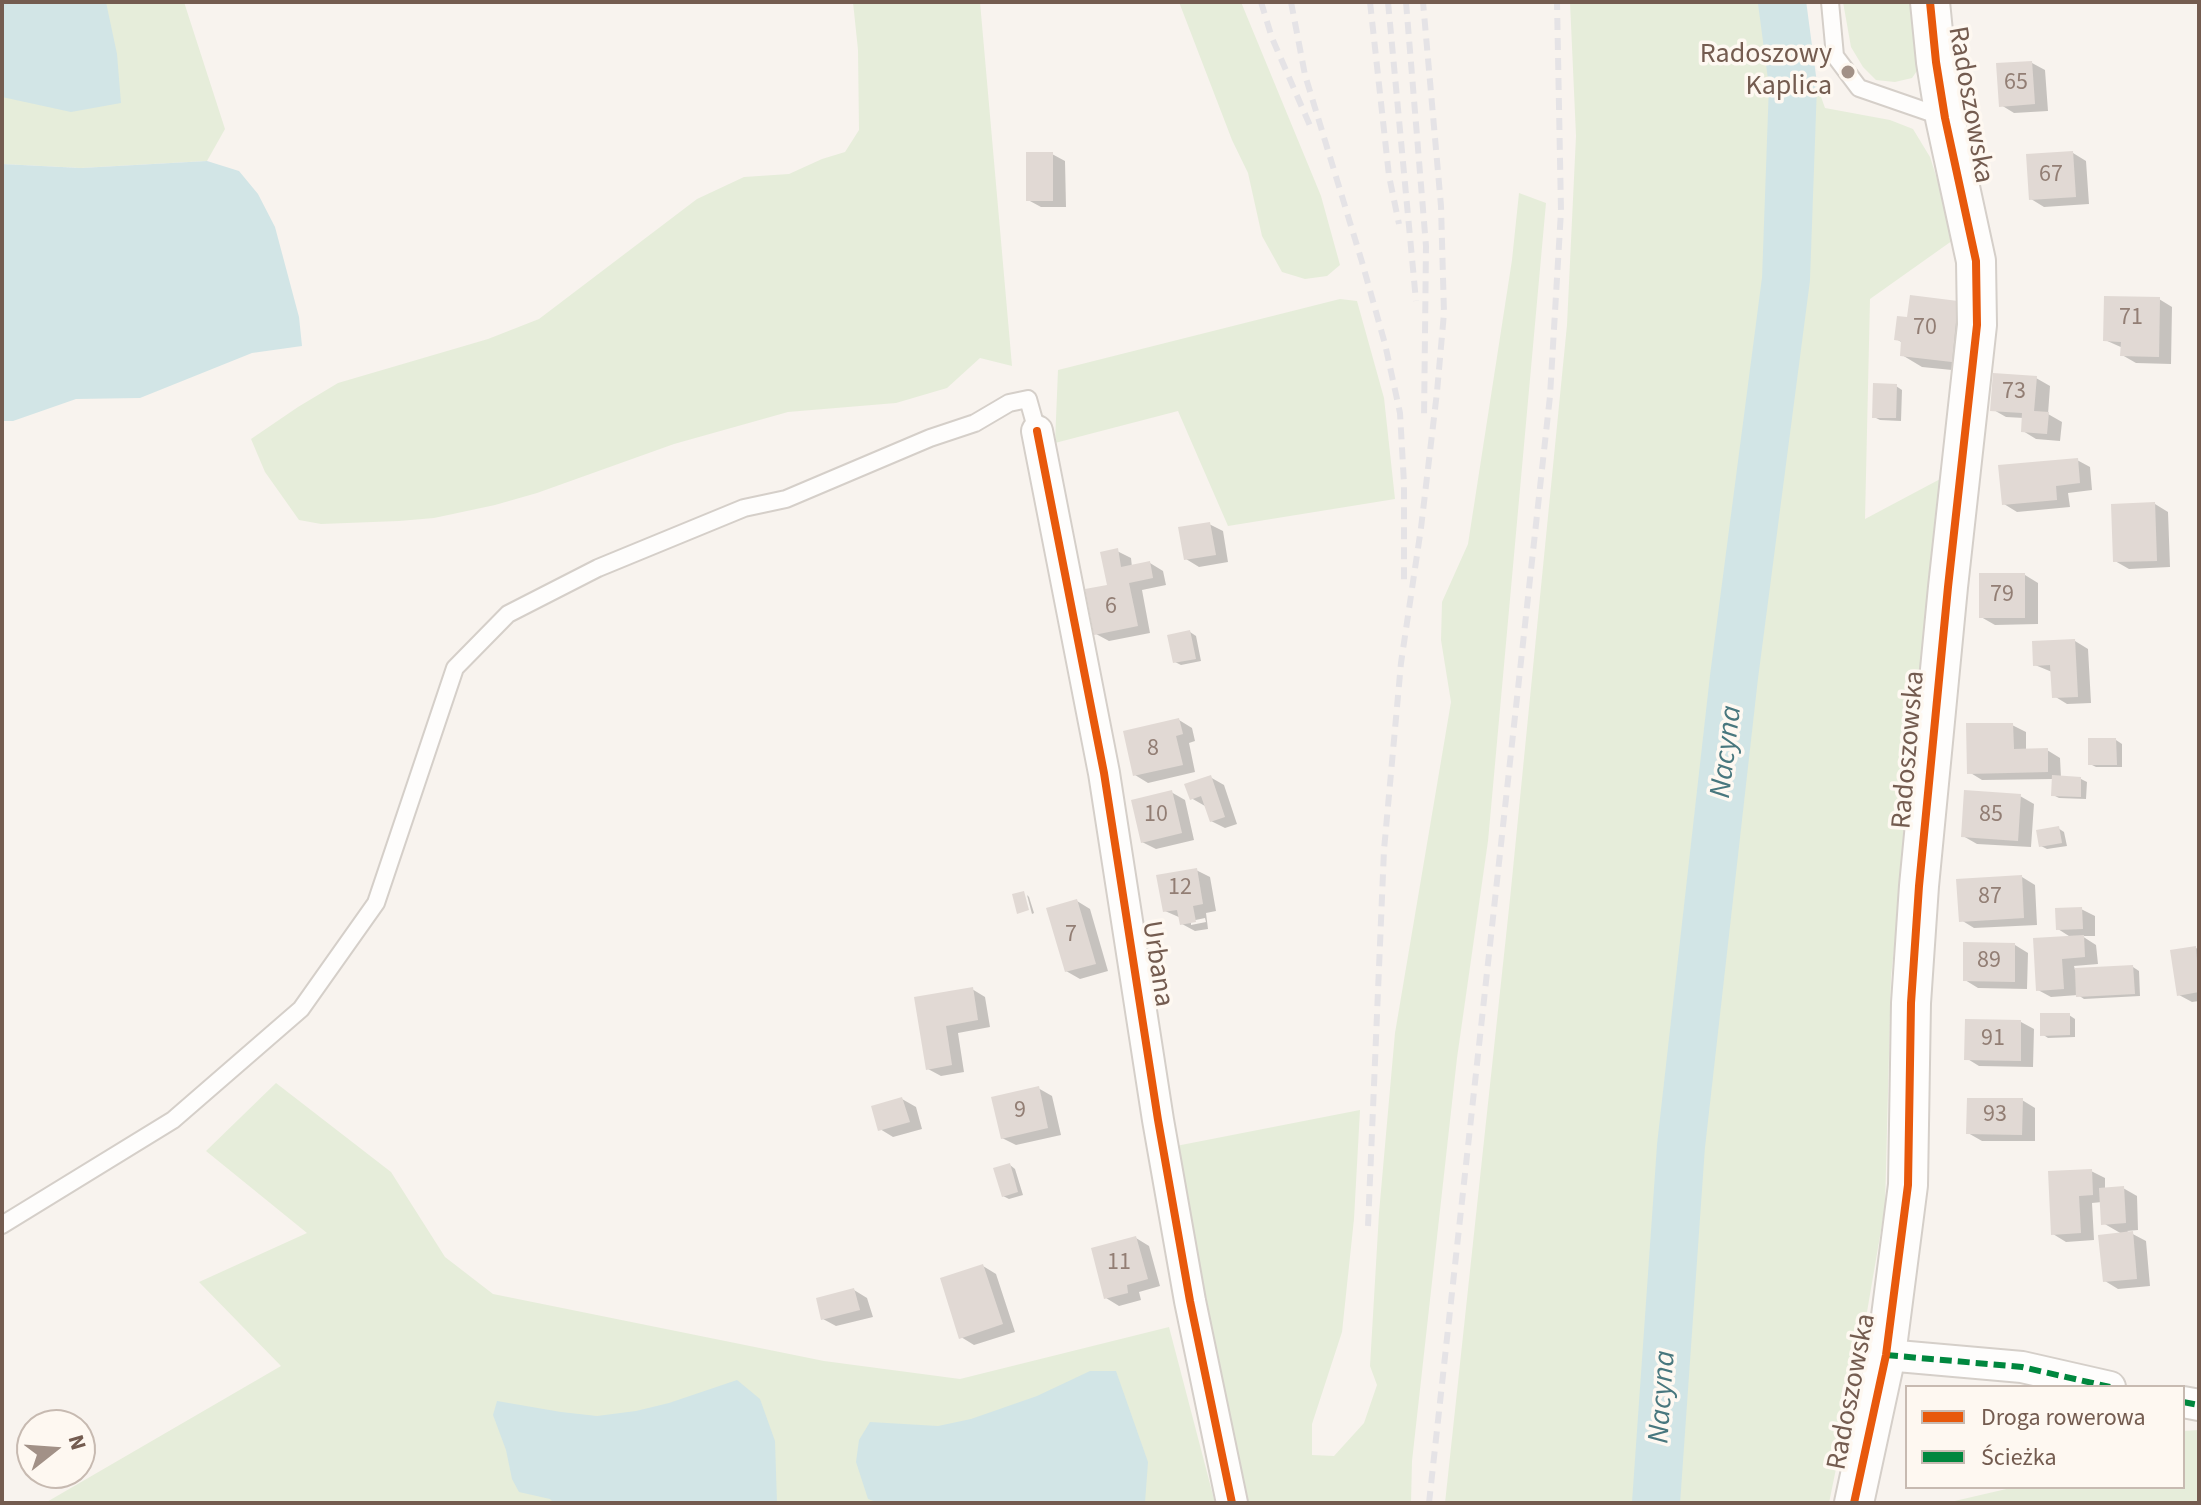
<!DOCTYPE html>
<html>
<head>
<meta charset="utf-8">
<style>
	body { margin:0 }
	#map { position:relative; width:2201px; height:1505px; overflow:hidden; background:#f8f3ee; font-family:"Source Sans 3",sans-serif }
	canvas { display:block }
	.frame { position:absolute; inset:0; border:4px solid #745c50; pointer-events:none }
	.legend { position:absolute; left:1905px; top:1385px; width:280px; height:104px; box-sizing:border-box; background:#fef8f1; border:2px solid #c7bab1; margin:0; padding:10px 14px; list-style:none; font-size:24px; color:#745c50 }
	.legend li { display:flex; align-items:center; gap:16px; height:40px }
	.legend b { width:40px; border:2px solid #c7bab1 }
	.north { position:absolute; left:16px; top:1409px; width:80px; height:80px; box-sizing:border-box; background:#fef8f1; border:2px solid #c7bab1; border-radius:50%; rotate:73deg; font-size:22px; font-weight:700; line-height:32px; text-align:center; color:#745c50 }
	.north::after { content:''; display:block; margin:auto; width:28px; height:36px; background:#a29187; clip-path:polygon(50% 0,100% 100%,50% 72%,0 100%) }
</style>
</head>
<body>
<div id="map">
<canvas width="2201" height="1505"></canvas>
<div class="frame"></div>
<ul class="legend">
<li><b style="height:10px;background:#e8590c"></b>Droga rowerowa</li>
<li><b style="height:10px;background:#00873e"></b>Ścieżka</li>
</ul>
<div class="north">N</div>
</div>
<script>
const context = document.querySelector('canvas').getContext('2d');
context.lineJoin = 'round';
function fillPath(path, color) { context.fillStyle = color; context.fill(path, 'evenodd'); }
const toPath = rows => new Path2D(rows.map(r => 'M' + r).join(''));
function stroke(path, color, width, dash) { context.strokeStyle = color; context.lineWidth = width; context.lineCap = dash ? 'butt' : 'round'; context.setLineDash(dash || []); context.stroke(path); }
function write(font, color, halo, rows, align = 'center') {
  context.font = font + ' "Source Sans 3",sans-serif'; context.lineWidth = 7; context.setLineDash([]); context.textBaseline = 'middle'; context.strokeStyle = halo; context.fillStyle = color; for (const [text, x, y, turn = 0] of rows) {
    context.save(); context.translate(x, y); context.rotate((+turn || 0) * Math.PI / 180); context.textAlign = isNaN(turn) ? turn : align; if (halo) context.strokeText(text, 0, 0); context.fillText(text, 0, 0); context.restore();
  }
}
fillPath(toPath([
	[2,2,184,2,225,129,207,161,81,168,2,164],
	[853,2,980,2,1012,366,980,358,947,388,896,403,788,412,674,444,537,493,495,505,434,518,399,521,321,524,299,520,265,472,251,439,298,407,338,383,488,339,539,319,697,199,744,177,789,174,822,159,845,152,859,130,858,50],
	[1179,2,1241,2,1321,196,1340,265,1327,276,1305,279,1282,272,1262,236,1248,173,1232,140],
	[1570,2,1774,2,1786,85,1738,587,1671,1150,1648,1503,1445,1503,1510,899,1567,325,1576,136],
	[1788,2,1805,2,1813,74,1825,108,1890,120,1913,129,1930,157,1956,238,1870,299,1865,519,1944,477,1891,977,1885,1207,1862,1341,1829,1503,1667,1503,1688,1149,1797,291,1800,143,1798,87],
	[1843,2,1920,2,1921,65,1912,78,1895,82,1876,80,1863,67,1851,47],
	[1519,193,1546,203,1488,841,1457,1058,1412,1461,1411,1503,1247,1503,1176,1146,1360,1110,1354,1219,1342,1332,1312,1424,1312,1455,1334,1456,1364,1423,1377,1385,1370,1366,1379,1213,1395,1033,1451,702,1441,640,1442,602,1468,544,1512,260],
	[1340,299,1357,301,1384,398,1395,499,1228,526,1178,411,1055,443,1058,370],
	[276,1083,391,1172,445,1257,493,1294,824,1361,960,1379,1169,1327,1215,1503,45,1503,281,1366,199,1282,307,1233,206,1151],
	[2199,1430,2199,1503,1946,1503,2015,1487,2183,1487,2183,1431]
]), '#e6edda');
fillPath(toPath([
	[2,2,106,2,117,54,121,103,71,112,2,97],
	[207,161,239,171,258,194,275,227,299,317,302,346,252,353,140,398,76,399,13,421,2,421,2,164,81,168],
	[1090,1371,1116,1371,1148,1462,1145,1503,879,1503,868,1499,856,1462,859,1440,870,1422,938,1426,971,1419,1037,1396],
	[737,1380,760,1399,775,1441,777,1503,554,1503,550,1499,519,1492,512,1479,506,1450,493,1415,497,1401,561,1412,597,1416,636,1411,669,1403]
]), '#d2e5e6');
fillPath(toPath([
	[2032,63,2045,70,2048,111,2014,113,2001,105],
	[2073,153,2086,161,2089,204,2044,207,2031,199],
	[1052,154,1065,161,1066,207,1041,207,1028,200],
	[2159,299,2172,307,2171,364,2136,363,2122,355,2123,348,2105,340],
	[1957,303,1972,372,1922,367,1902,355,1903,343,1896,339,1909,320],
	[2036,378,2050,386,2048,414,2062,422,2060,441,2036,439,2023,431,2024,418,2006,417,1992,409],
	[1896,386,1902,390,1901,421,1880,420,1874,417],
	[2077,460,2090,467,2092,490,2068,493,2070,507,2017,512,2004,504],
	[2155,504,2168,512,2170,567,2129,569,2115,561],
	[1209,524,1223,531,1228,562,1199,567,1186,559],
	[1117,551,1131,558,1132,567,1150,563,1163,571,1166,585,1142,590,1150,633,1109,641,1096,634],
	[2025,575,2038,583,2038,624,1995,625,1981,617],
	[1190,632,1196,636,1201,661,1181,665,1175,662],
	[2075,641,2088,649,2091,703,2067,704,2054,696,2052,672,2035,665],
	[1179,720,1192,728,1195,741,1189,743,1195,772,1148,783,1135,775],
	[2012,725,2026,732,2026,751,2047,750,2060,758,2061,778,2081,779,2087,782,2086,799,2059,798,2053,795,2054,779,1982,780,1969,772],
	[2116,740,2122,744,2122,767,2096,767,2090,764],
	[1210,777,1224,785,1237,824,1225,828,1211,821,1205,806,1191,798],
	[1171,792,1185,800,1194,840,1156,849,1142,842],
	[2020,796,2034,804,2031,847,1977,844,1963,836],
	[2058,828,2064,832,2067,846,2047,849,2041,846],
	[1196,870,1210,877,1216,911,1206,913,1208,929,1195,931,1182,924,1181,918,1165,911],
	[1205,918,1206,922,1191,925,1191,921],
	[2022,877,2035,885,2037,925,1974,928,1961,920],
	[1027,895,1029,897,1034,913,1032,914],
	[1077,901,1090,909,1108,971,1080,979,1066,971],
	[2081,909,2095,916,2095,936,2082,936,2096,945,2098,964,2074,966,2075,970,2133,967,2139,971,2140,996,2084,999,2078,995,2051,997,2038,990,2072,938,2058,929],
	[2015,945,2028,953,2027,989,1978,988,1965,980],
	[2196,948,2199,950,2199,1001,2192,1002,2179,995],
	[972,989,985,997,990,1027,958,1033,964,1072,941,1076,928,1069,916,999],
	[2069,1015,2075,1019,2075,1037,2048,1038,2042,1034],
	[2021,1022,2034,1029,2033,1067,1979,1066,1966,1058],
	[1038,1088,1052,1096,1061,1135,1016,1145,1002,1138],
	[902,1099,916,1107,922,1129,893,1137,880,1129],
	[2022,1100,2035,1108,2035,1141,1982,1141,1968,1133],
	[1010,1165,1015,1169,1023,1195,1009,1199,1003,1196],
	[2091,1171,2105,1178,2105,1189,2123,1188,2137,1196,2138,1230,2127,1231,2146,1241,2150,1286,2118,1289,2105,1281,2122,1234,2103,1223,2102,1202,2092,1203,2094,1240,2066,1242,2053,1234],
	[1136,1238,1149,1246,1160,1286,1139,1292,1141,1300,1119,1306,1106,1298],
	[983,1266,996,1274,1015,1332,974,1345,961,1337],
	[854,1290,867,1298,873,1317,836,1326,823,1319]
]), '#0003');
stroke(toPath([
	[1656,1503,1681,1146,1734,677,1786,279,1793,85,1782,2]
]), '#d2e5e6', 48);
fillPath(toPath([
	[2032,61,2035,104,1999,107,1996,63],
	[2073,151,2076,197,2029,200,2026,154],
	[1026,152,1053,152,1053,201,1026,201],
	[1910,295,1958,301,1952,362,1900,356,1901,341,1894,340,1897,316,1907,317],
	[2104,296,2160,297,2159,357,2120,356,2121,342,2103,341],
	[1993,373,2037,376,2034,411,2049,412,2047,434,2021,432,2022,413,1990,411],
	[1873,383,1897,384,1896,418,1872,418],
	[2078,458,2080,483,2056,486,2057,500,2002,505,1998,465],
	[2155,502,2157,561,2113,562,2111,504],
	[1210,522,1216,555,1184,560,1178,527],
	[1118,548,1121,567,1150,561,1153,578,1129,583,1138,626,1094,635,1085,589,1107,585,1100,552],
	[1979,573,2025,573,2025,618,1979,618],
	[1190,630,1196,659,1173,663,1167,635],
	[2075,639,2078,697,2052,698,2050,665,2033,666,2032,641],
	[1179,718,1183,734,1176,736,1183,765,1133,776,1123,731],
	[1966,723,2013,723,2014,749,2048,748,2048,772,1967,774],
	[2088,738,2116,738,2117,765,2088,765],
	[1211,775,1225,817,1210,822,1201,796,1190,800,1184,784],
	[2052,775,2081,777,2081,797,2051,796],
	[1172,790,1182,833,1141,843,1131,800],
	[1964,790,2021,794,2018,841,1961,837],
	[2059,826,2062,843,2039,847,2036,830],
	[1197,868,1203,904,1193,906,1196,922,1180,925,1177,910,1163,912,1156,875],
	[2022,875,2024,918,1959,922,1956,879],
	[1024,891,1029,910,1017,914,1012,894],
	[1077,899,1096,964,1065,972,1046,908],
	[2082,907,2083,929,2056,930,2055,908],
	[2084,935,2085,957,2062,959,2064,989,2036,991,2033,938],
	[1963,942,2015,943,2015,982,1963,981],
	[2196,946,2199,992,2177,996,2170,950],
	[2133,965,2135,994,2076,997,2075,968],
	[973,987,978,1020,946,1026,952,1065,926,1070,914,997],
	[2040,1013,2070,1013,2070,1035,2040,1036],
	[1965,1019,2021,1020,2021,1061,1964,1060],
	[1039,1086,1048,1128,1001,1139,991,1097],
	[902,1097,910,1122,878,1131,871,1106],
	[1967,1098,2023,1098,2022,1135,1966,1134],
	[1010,1163,1018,1192,1002,1197,993,1168],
	[2092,1169,2093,1195,2079,1196,2081,1233,2051,1235,2048,1171],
	[2124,1186,2126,1223,2101,1225,2099,1188],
	[2133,1231,2137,1279,2103,1282,2098,1235],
	[1136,1236,1148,1279,1127,1285,1128,1293,1104,1299,1091,1248],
	[983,1264,1003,1324,959,1339,940,1278],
	[854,1288,860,1310,821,1320,816,1298]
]), '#e1d9d4');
const service = toPath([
	[1830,2,1835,56,1859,88,1943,117],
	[2,1225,173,1120,301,1009,376,903,455,668,508,614,598,568,744,508,786,499,930,438,975,423,1009,403,1028,399,1037,431]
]);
const minor = toPath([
	[1037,431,1104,773,1158,1120,1190,1301,1232,1503],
	[1886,1355,2022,1367,2110,1387],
	[2183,1402,2199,1405]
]);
const tertiary = toPath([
	[1854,1503,1886,1355,1908,1185,1911,1003,1919,886,1948,587,1977,325,1976,261,1945,118,1936,62,1930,2]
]);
stroke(service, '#d5cfc9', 20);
stroke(minor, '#d5cfc9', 34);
stroke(tertiary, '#d5cfc9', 42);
stroke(service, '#fefdfc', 16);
stroke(minor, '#fefdfc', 30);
stroke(tertiary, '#fefdfc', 38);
stroke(toPath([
	[1261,2,1272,38,1311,128],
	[1291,2,1305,75,1362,262,1385,344,1400,413,1404,483,1404,583],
	[1370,2,1389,176,1399,224],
	[1388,2,1416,301],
	[1406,2,1426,246,1424,420],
	[1368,1226,1384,850,1401,663,1421,528,1437,392,1444,313,1441,206,1423,2],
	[1429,1503,1550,396,1561,211,1557,2]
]), '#e5e3e6', 6, [12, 8]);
stroke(toPath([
	[1886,1355,2022,1367,2110,1387],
	[2183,1402,2199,1405]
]), '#00873e', 6, [12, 6]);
stroke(toPath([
	[1037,431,1104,773,1158,1120,1190,1301,1232,1503],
	[1854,1503,1886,1355,1908,1185,1911,1003,1919,886,1948,587,1977,325,1976,261,1945,118,1936,62,1930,2]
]), '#e8590c', 8);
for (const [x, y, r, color] of [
	[1848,72,8,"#a29187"]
]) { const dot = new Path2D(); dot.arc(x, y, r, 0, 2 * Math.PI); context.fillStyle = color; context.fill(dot); stroke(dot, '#fef8f1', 3); }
write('24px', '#927e74', null, [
	["65",2016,84],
	["67",2051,176],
	["71",2131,319],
	["70",1925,329],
	["73",2014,393],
	["79",2002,596],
	["6",1111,608],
	["8",1153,750],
	["10",1156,816],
	["85",1991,816],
	["12",1180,889],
	["87",1990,898],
	["7",1071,936],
	["89",1989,962],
	["91",1993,1040],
	["9",1020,1112],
	["93",1995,1116],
	["11",1119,1264]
]);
write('28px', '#745c50', '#fef8f1', [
	["Radoszowy",1832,56],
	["Kaplica",1832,88]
], 'right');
write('28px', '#745c50', '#fef8f1', [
	["Radoszowska",1969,105,80],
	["Radoszowska",1910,750,-85],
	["Urbana",1156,964,81],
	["Radoszowska",1853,1392,-79]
]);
write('italic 30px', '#48777e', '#fef8f1', [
	["Nacyna",1728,752,-83],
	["Nacyna",1664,1397,-86]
]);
</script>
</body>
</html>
